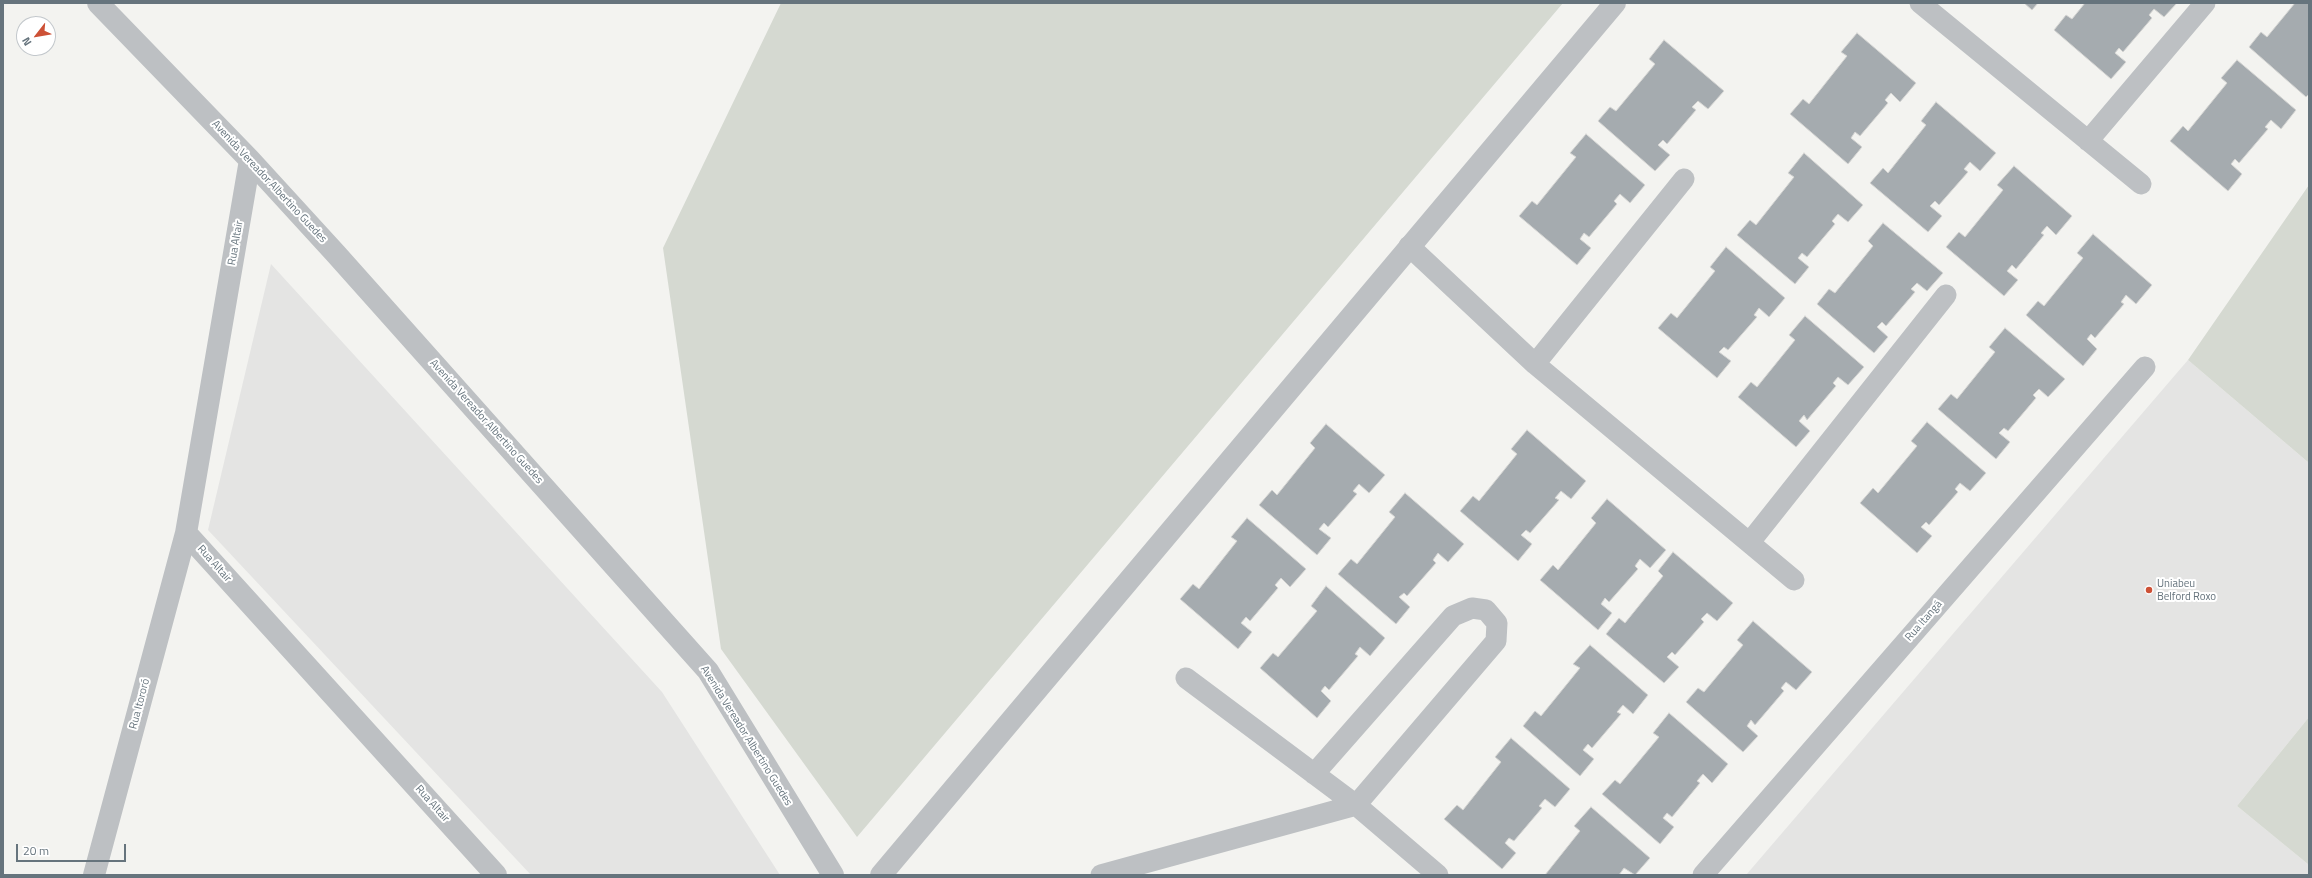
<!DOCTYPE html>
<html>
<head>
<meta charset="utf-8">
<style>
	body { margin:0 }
	#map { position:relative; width:2312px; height:878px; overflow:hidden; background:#f3f3f0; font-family:"Titillium Web",sans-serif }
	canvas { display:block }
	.frame { position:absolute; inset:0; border:4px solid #66747d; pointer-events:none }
	.north { position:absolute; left:16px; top:16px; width:40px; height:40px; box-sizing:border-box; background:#fff; border:1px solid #c2c7cb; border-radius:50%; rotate:239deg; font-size:11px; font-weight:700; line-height:16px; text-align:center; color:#66747d }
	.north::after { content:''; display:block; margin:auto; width:14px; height:18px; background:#cd5136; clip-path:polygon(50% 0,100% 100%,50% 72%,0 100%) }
	.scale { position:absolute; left:16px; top:844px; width:110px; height:18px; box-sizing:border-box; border:2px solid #66747d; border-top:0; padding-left:5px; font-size:12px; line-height:14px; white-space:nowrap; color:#66747d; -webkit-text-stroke:3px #fff; paint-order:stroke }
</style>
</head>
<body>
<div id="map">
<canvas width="2312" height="878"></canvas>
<div class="frame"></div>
<div class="north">N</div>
<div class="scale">20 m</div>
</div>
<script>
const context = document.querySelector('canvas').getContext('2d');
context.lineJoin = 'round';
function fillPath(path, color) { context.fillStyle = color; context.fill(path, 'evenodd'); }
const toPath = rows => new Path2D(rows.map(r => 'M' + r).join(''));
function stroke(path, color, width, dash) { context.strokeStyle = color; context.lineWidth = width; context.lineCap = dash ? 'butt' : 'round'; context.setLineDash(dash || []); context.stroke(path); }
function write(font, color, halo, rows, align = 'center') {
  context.font = font + ' "Titillium Web",sans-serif'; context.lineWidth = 4; context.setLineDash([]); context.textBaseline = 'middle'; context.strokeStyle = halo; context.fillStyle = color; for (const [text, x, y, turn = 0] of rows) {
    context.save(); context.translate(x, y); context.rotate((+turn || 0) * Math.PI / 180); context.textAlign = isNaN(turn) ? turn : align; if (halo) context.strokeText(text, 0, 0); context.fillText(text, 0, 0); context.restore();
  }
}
fillPath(toPath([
	[271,264,662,692,780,875,531,875,208,530],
	[2188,360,2309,463,2309,717,2237,806,2309,865,2309,875,1746,875]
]), '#e4e4e3');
fillPath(toPath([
	[781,3,1563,3,857,837,721,649,663,248],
	[2309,185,2309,463,2188,360],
	[2309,717,2309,865,2237,806]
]), '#d5d9d1');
const building = toPath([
	[2024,3,2038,3,2032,10,2024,3],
	[2085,3,2177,3,2164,17,2154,9,2149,15,2152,18,2123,52,2119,48,2115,53,2126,62,2111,79,2054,30,2066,15,2072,19,2085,3],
	[2295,3,2309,3,2309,94,2306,97,2249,47,2261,32,2267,37,2295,3],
	[1857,33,1916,83,1900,102,1891,93,1885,100,1888,103,1860,136,1855,132,1851,138,1862,147,1848,164,1790,114,1803,99,1809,104,1847,56,1841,52,1857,33],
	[1664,40,1724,91,1708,109,1698,101,1692,107,1696,110,1667,144,1663,140,1658,145,1670,155,1655,171,1598,121,1610,107,1616,111,1655,64,1649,59,1664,40],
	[2237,60,2296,110,2281,129,2271,120,2265,127,2268,129,2239,163,2235,159,2231,164,2242,174,2228,191,2170,141,2183,126,2188,131,2227,83,2221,78,2237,60],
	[1936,102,1996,153,1980,171,1970,162,1964,169,1968,172,1939,205,1935,201,1930,206,1942,216,1928,232,1870,183,1883,168,1888,173,1926,125,1921,121,1936,102],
	[1586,134,1645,185,1630,203,1620,194,1614,201,1617,204,1589,237,1584,233,1580,239,1591,248,1577,265,1519,216,1532,201,1537,205,1576,157,1570,153,1586,134],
	[1804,153,1863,205,1848,222,1838,214,1832,221,1835,224,1807,257,1802,253,1798,258,1809,267,1795,284,1737,235,1750,220,1756,225,1794,177,1788,173,1804,153],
	[2014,166,2072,216,2056,235,2047,226,2041,233,2044,235,2016,269,2012,265,2007,271,2018,280,2004,296,1946,247,1959,232,1965,237,2003,190,1997,185,2014,166],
	[1883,223,1943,273,1927,291,1917,283,1911,289,1915,292,1886,326,1882,322,1877,327,1888,337,1874,353,1817,304,1829,289,1835,293,1873,246,1868,241,1883,223],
	[2093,234,2152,285,2136,304,2126,295,2121,302,2124,304,2095,338,2091,334,2087,339,2097,349,2083,366,2026,315,2038,301,2044,306,2083,258,2077,253,2093,234],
	[1726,247,1785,298,1769,317,1759,308,1754,315,1757,317,1728,350,1724,347,1719,352,1731,361,1717,378,1658,328,1671,313,1677,318,1715,271,1710,267,1726,247],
	[1805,316,1864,367,1848,385,1838,377,1833,383,1836,386,1807,420,1804,415,1799,421,1810,431,1796,447,1738,397,1751,382,1757,387,1795,340,1789,335,1805,316],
	[2005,328,2065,379,2048,397,2039,389,2033,395,2036,398,2008,431,2004,428,1999,433,2010,442,1996,459,1938,409,1951,394,1957,399,1995,352,1989,347,2005,328],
	[1927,422,1986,473,1970,491,1960,483,1955,489,1958,492,1929,525,1926,522,1921,527,1932,536,1917,553,1860,503,1873,488,1878,493,1917,446,1911,441,1927,422],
	[1326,424,1385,475,1369,493,1359,484,1353,491,1357,494,1328,527,1324,523,1319,529,1331,538,1317,555,1259,505,1272,490,1277,495,1315,448,1310,443,1326,424],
	[1527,430,1586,481,1571,499,1561,491,1555,498,1559,500,1530,533,1526,530,1521,535,1532,544,1518,561,1460,511,1473,496,1479,501,1517,454,1511,449,1527,430],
	[1405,493,1464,544,1448,562,1438,553,1433,560,1436,563,1407,596,1404,593,1399,597,1410,607,1396,624,1338,574,1351,559,1357,564,1395,517,1389,512,1405,493],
	[1607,499,1666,550,1650,568,1640,559,1635,566,1638,569,1609,602,1605,598,1601,604,1612,613,1598,630,1540,580,1553,565,1558,570,1596,523,1591,518,1607,499],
	[1247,518,1306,569,1290,587,1281,578,1275,585,1278,588,1250,621,1246,617,1241,623,1252,632,1238,649,1180,599,1193,584,1199,589,1237,541,1231,537,1247,518],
	[1673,552,1733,603,1717,621,1707,613,1701,619,1704,622,1675,655,1672,652,1667,657,1679,667,1664,683,1606,634,1619,618,1625,623,1663,576,1658,571,1673,552],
	[1326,586,1385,638,1370,656,1360,647,1355,654,1358,656,1329,690,1325,686,1321,691,1331,701,1317,718,1260,668,1273,653,1278,657,1317,611,1311,606,1326,586],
	[1753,621,1812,672,1796,690,1786,682,1781,688,1784,691,1755,725,1751,720,1747,726,1758,736,1743,752,1686,702,1698,688,1704,692,1743,645,1737,640,1753,621],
	[1590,645,1648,695,1633,714,1623,705,1617,712,1621,714,1592,748,1588,744,1583,750,1594,759,1580,776,1523,726,1535,711,1541,716,1580,668,1573,664,1590,645],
	[1669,713,1728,764,1712,783,1703,774,1697,781,1700,783,1672,817,1667,813,1663,818,1674,827,1660,844,1602,794,1615,780,1620,784,1659,737,1653,733,1669,713],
	[1511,738,1570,789,1555,807,1545,799,1539,806,1542,808,1514,841,1509,838,1505,843,1516,853,1502,869,1444,819,1457,805,1463,810,1501,762,1495,757,1511,738],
	[1591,807,1650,858,1635,875,1624,868,1619,875,1545,875,1580,831,1574,826,1591,807]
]);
fillPath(building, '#a5abaf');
stroke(building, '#d4d4d2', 1);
stroke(toPath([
	[1920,3,2141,184],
	[2088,141,2205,3],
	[1409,246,1535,364,1794,580],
	[1535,364,1684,179],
	[1750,542,1946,295],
	[1186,678,1356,805,1438,875],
	[1101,875,1356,805,1496,641,1497,623,1486,610,1472,608,1453,616,1314,774],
	[1703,875,2145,367]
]), '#bdc0c3', 21);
stroke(toPath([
	[98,3,250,160,336,254,708,671,833,875],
	[250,160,186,533,496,875],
	[94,875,186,533],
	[881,875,1615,3]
]), '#bdc0c3', 22);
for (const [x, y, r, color] of [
	[2149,590,4,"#cd5136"]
]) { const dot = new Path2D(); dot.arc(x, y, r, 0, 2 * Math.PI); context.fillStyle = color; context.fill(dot); stroke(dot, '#fff', 1.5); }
write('11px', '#66747d', '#fff', [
	["Avenida Vereador Albertino Guedes",269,182,47],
	["Rua Altair",236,243,-80],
	["Avenida Vereador Albertino Guedes",486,422,48],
	["Rua Altair",214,564,48],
	["Rua Itangá",1924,621,-49],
	["Rua Itororó",140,704,-75],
	["Avenida Vereador Albertino Guedes",746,736,58],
	["Rua Altair",432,804,48]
]);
write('11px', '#66747d', '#fff', [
	["Uniabeu",2157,584],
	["Belford Roxo",2157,597]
], 'left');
</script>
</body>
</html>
